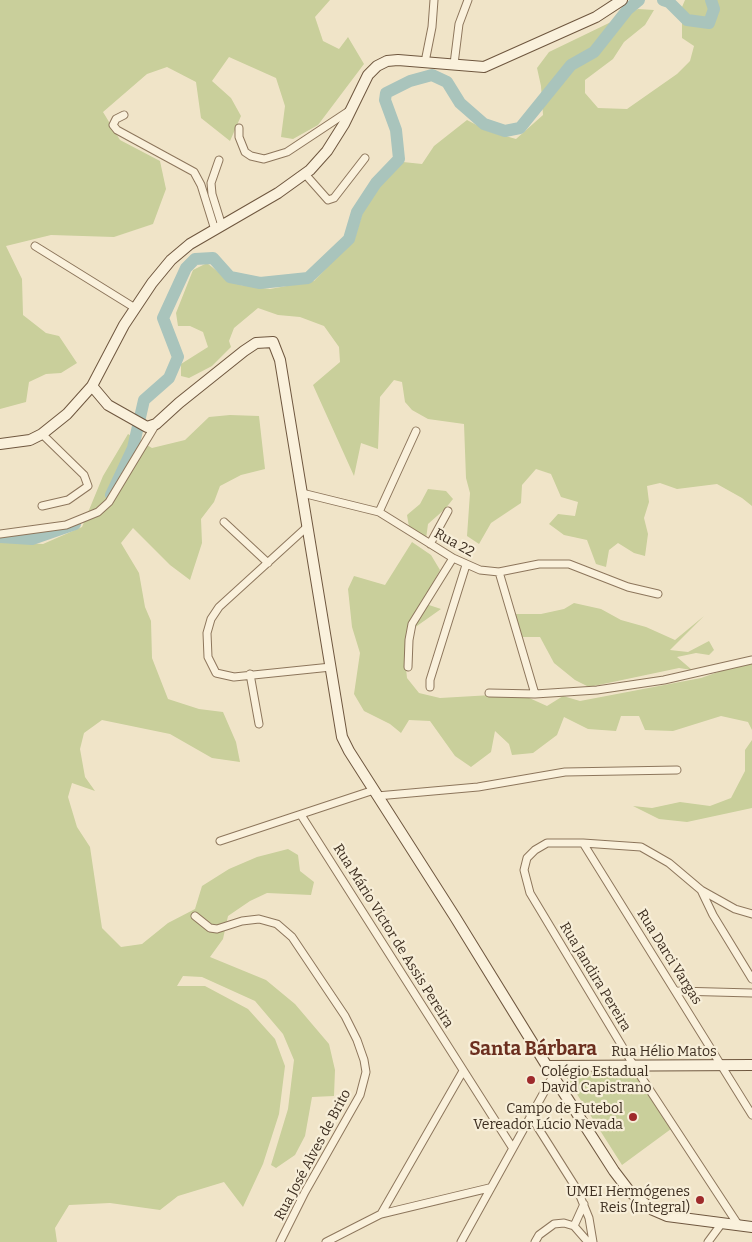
<!DOCTYPE html>
<html>
<head>
<meta charset="utf-8">
<style>
	body { margin:0 }
	canvas { display:block; background:#f0e4c8 }
</style>
</head>
<body>
<canvas width="752" height="1242"></canvas>
<script>
const context = document.querySelector('canvas').getContext('2d');
context.lineJoin = 'round';
function fillPath(path, color) { context.fillStyle = color; context.fill(path, 'evenodd'); }
const toPath = rows => new Path2D(rows.map(r => 'M' + r).join(''));
function stroke(path, color, width, dash) { context.strokeStyle = color; context.lineWidth = width; context.lineCap = dash ? 'butt' : 'round'; context.setLineDash(dash || []); context.stroke(path); }
function write(font, color, halo, rows, align = 'center') {
  context.font = font + ' Bitter,serif'; context.lineWidth = 4.5; context.setLineDash([]); context.textBaseline = 'middle'; context.strokeStyle = halo; context.fillStyle = color; for (const [text, x, y, turn = 0] of rows) {
    context.save(); context.translate(x, y); context.rotate((+turn || 0) * Math.PI / 180); context.textAlign = isNaN(turn) ? turn : align; if (halo) context.strokeText(text, 0, 0); context.fillText(text, 0, 0); context.restore();
  }
}
fillPath(toPath([
	[0,0,330,0,315,17,323,41,339,49,348,37,364,64,318,125,293,139,281,137,285,106,276,78,229,57,212,81,231,98,241,116,230,141,201,118,196,82,167,67,147,74,103,112,120,140,160,161,166,189,153,224,114,237,51,235,6,246,22,279,23,315,46,333,59,336,77,363,61,373,46,374,29,382,26,402,0,409],
	[685,0,752,0,752,506,742,498,717,484,677,489,660,483,647,486,649,502,644,518,648,534,645,556,634,553,618,543,609,550,606,567,596,564,587,540,564,535,549,524,558,514,575,516,578,502,561,497,551,474,536,469,522,485,521,503,491,523,479,544,467,536,470,493,466,478,464,424,428,419,412,410,405,402,402,382,394,380,380,397,378,449,361,443,354,476,313,385,340,362,339,347,324,326,300,317,278,315,258,308,234,328,229,341,231,347,212,366,189,378,181,376,181,364,208,347,203,332,190,326,178,326,176,313,193,270,207,263,227,279,240,285,270,289,314,281,355,238,364,208,378,187,403,162,422,164,434,146,467,120,488,131,516,139,543,115,541,86,537,68,549,52,638,9,654,10,645,25,624,42,613,59,585,80,585,93,598,108,627,109,677,74,690,61,694,46,682,38,682,7],
	[230,415,259,416,265,469,241,475,220,486,214,502,201,519,202,543,190,580,170,565,133,528,121,543,139,573,145,607,151,621,152,658,168,699,199,709,223,712,236,742,240,762,212,758,170,734,102,720,84,733,80,749,85,777,95,791,72,783,68,797,77,827,90,847,102,928,121,947,142,944,168,923,195,909,202,886,229,869,257,857,288,849,298,855,300,871,314,882,311,895,267,893,250,901,228,916,223,939,210,957,266,980,295,1004,329,1044,335,1070,334,1096,312,1097,305,1136,295,1155,276,1168,271,1165,288,1109,294,1060,283,1034,255,1001,202,977,183,976,177,986,205,986,248,1009,275,1039,285,1066,279,1114,263,1164,243,1207,224,1182,178,1196,160,1210,110,1203,69,1205,55,1228,57,1242,0,1242,0,542,43,544,82,527,103,476,128,434,152,448,185,440,209,417],
	[428,489,446,491,453,499,445,509,428,524,426,539,409,527,407,515,420,504],
	[412,542,431,555,440,570,426,596,426,604,441,609,407,633,405,659,407,678,419,693,440,698,492,695,527,697,547,706,563,696,580,701,701,678,741,664,752,664,752,730,748,722,721,716,673,731,645,730,639,716,621,716,616,731,588,729,564,717,557,735,533,753,512,755,509,744,495,731,491,752,471,767,455,756,430,721,409,720,401,733,390,724,364,711,354,694,360,653,352,627,348,589,354,576,385,585],
	[574,603,601,609,621,620,646,627,675,640,704,616,670,650,688,652,709,641,714,650,709,655,696,653,677,657,692,670,679,668,589,687,575,680,554,663,540,637,520,637,514,614,541,614,564,609],
	[752,740,752,808,687,822,659,819,633,806,652,808,680,802,710,806,731,798,745,771,745,750],
	[561,1069,632,1070,671,1129,622,1165]
]), '#c9cf9b');
stroke(toPath([
	[663,0,669,2,687,20,709,23,714,9,711,0],
	[111,495,133,448,144,400,169,378,178,357,163,318,186,268,195,259,213,258,230,277,260,283,308,278,349,239,357,212,376,183,399,159,396,130,385,100,386,93,410,81,432,75,447,82,460,103,484,124,505,131,520,128,571,65,594,52,628,9,639,0],
	[0,537,32,539,75,524]
]), '#a9c4bc', 12);
const street = toPath([
	[425,62,432,27,434,0],
	[454,64,459,24,468,0],
	[124,115,116,119,113,125,117,130,194,172,201,185,215,230],
	[239,128,239,137,245,152,251,156,264,159,287,152,349,111],
	[219,160,211,183,212,194,222,226],
	[305,174,328,200,334,198,365,158],
	[35,246,135,308],
	[302,493,379,512,453,558,480,570,499,572,539,564,569,564,628,587,658,594],
	[42,506,68,500,88,486,84,475,42,434],
	[379,512,416,431],
	[224,522,268,563],
	[308,526,219,607,211,619,207,633,208,657,216,673,234,677,331,667],
	[0,534,66,525,98,512,109,502,156,424],
	[430,544,448,511],
	[499,572,535,694,597,690,664,680,752,660],
	[408,667,409,640,412,624,453,558],
	[250,674,259,724],
	[430,687,430,680,466,565],
	[489,693,535,694],
	[377,796,478,787,565,772,677,770],
	[301,815,512,1147],
	[220,841,374,790],
	[583,843,641,847,669,863,701,890,735,909,752,914],
	[701,890,713,915,752,979],
	[195,916,210,928,217,929,242,921,259,919,277,924,292,937,345,1016,357,1040,364,1060,366,1072,360,1095,305,1192,280,1242],
	[677,991,752,993],
	[530,1115,578,1191,589,1218,593,1242],
	[381,1214,463,1071],
	[574,1226,588,1242],
	[739,1226,634,1066,530,893,524,870,527,858,535,850,547,843,583,843,752,1115],
	[326,1242,381,1214,489,1188],
	[461,1242,553,1076],
	[535,1242,539,1235,554,1224,564,1223,574,1226,584,1204],
	[708,1242,722,1223]
]);
const secondary = toPath([
	[92,386,108,405,147,427,156,424,179,403,244,351,256,343,273,342,280,360,342,737,349,751,455,917,553,1076,614,1171,630,1192,653,1210,667,1216,752,1227],
	[0,444,30,440,42,434,67,414,92,386,124,325,152,283,171,260,190,244,278,193,310,170,327,151,344,124,368,75,377,66,387,61,398,60,484,67,596,17,622,0],
	[546,1066,752,1065]
]);
stroke(street, '#8d765c', 9);
stroke(secondary, '#6f573f', 12);
stroke(street, '#faf1dc', 7);
stroke(secondary, '#faf1dc', 10);
for (const [x, y, r, color] of [
	[531,1080,5,"#9e2a2b"],
	[633,1117,5,"#9e2a2b"],
	[700,1200,5,"#9e2a2b"]
]) { const dot = new Path2D(); dot.arc(x, y, r, 0, 2 * Math.PI); context.fillStyle = color; context.fill(dot); stroke(dot, '#f7eed8', 2); }
write('14px', '#3d2e20', '#f7eed8', [
	["Rua 22",454,543,29],
	["Rua Mário Victor de Assis Pereira",393,936,58],
	["Rua Darci Vargas",669,957,58],
	["Rua Jandira Pereira",595,977,59],
	["Rua Hélio Matos",664,1052],
	["Rua José Alves de Brito",313,1155,-62]
]);
write('14px', '#3d2e20', '#f7eed8', [
	["Colégio Estadual",541,1072,"left"],
	["David Capistrano",541,1088,"left"],
	["Campo de Futebol",623,1109],
	["Vereador Lúcio Nevada",623,1125],
	["UMEI Hermógenes",690,1192],
	["Reis (Integral)",690,1208]
], 'right');
write('bold 19px', '#6b2e1e', '#f7eed8', [
	["Santa Bárbara",533,1050]
]);
</script>
</body>
</html>
